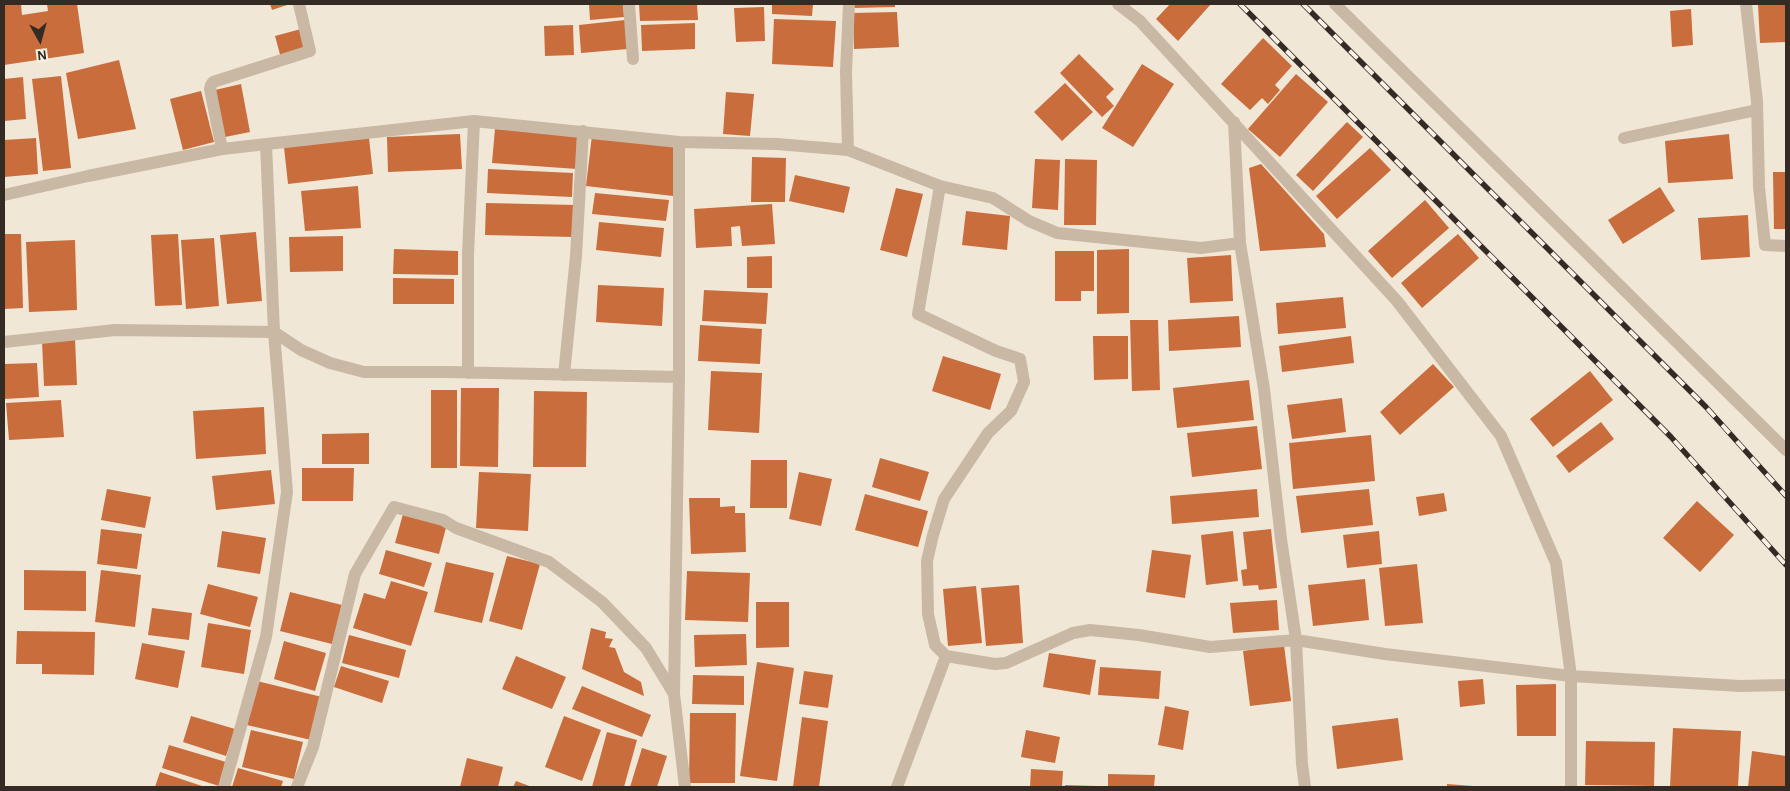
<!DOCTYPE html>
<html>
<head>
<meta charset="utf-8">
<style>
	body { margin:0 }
	#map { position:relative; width:1790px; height:791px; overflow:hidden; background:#f1e7d7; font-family:"Alegreya Sans",sans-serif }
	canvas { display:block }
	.frame { position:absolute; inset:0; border:5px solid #342b25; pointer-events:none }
	.north { position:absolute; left:15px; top:15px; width:50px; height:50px; -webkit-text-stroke:4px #f9f1e3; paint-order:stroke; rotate:173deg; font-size:14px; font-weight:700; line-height:20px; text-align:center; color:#342b25 }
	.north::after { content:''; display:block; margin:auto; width:18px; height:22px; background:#342b25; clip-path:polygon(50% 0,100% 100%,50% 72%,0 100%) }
</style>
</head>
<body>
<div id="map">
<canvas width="1790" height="791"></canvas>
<div class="frame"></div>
<div class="north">N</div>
</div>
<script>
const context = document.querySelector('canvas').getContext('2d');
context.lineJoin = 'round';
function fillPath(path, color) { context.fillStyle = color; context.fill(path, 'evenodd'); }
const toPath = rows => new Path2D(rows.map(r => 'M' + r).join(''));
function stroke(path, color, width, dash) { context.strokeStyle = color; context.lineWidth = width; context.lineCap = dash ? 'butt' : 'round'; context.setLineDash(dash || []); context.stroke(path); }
fillPath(toPath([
	[4,4,21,4,22,15,48,11,47,4,77,4,84,53,4,65],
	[270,4,290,4,272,10],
	[589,4,623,4,624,17,590,20],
	[639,4,697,4,698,20,640,21],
	[772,4,813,4,812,16,772,14],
	[854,4,895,4,895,7,854,8],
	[1170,4,1211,4,1178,41,1156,19],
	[1758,4,1786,4,1786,42,1760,43],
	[764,7,765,41,736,42,734,8],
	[1691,9,1693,45,1672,47,1670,11],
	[897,12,899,47,854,49,853,13],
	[774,19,836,21,833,67,772,64],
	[625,20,628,49,581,53,579,25],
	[695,23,695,49,642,51,641,25],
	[573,25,574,55,545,56,544,26],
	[301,29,308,51,281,58,275,36],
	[1263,38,1292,66,1275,85,1280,90,1268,104,1262,98,1250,110,1221,84],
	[1079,54,1114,89,1106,97,1114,106,1102,117,1060,73],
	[119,60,136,129,78,139,66,73],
	[1142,64,1174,84,1133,147,1102,128],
	[1296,74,1328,102,1280,157,1248,129],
	[61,76,71,168,43,171,32,79],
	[23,77,26,119,4,121,4,79],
	[1065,83,1093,112,1062,141,1034,112],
	[241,84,250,132,225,137,215,90],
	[201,91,214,142,183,150,170,99],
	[726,92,754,94,750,136,723,134],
	[1347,122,1363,137,1313,191,1296,175],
	[495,129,580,134,577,169,492,163],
	[460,134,462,169,388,172,387,137],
	[1729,134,1733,179,1668,183,1665,141],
	[592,135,679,145,673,196,586,186],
	[36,138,38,174,4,177,4,140],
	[369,138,373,174,288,184,284,147],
	[1370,148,1391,170,1337,219,1316,196],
	[752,157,786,158,785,202,751,202],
	[1035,159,1060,160,1058,210,1032,208],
	[1065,159,1097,160,1096,225,1064,225],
	[1261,164,1324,234,1326,247,1260,251,1249,168],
	[488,169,573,173,572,197,487,193],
	[1773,172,1786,172,1786,229,1774,229],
	[795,175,850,187,844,213,789,201],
	[358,186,361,228,305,231,301,191],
	[1660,187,1675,211,1623,244,1608,220],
	[896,188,923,194,907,257,880,250],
	[595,193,669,200,666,221,592,214],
	[1425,200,1449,228,1392,278,1368,251],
	[486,203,575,205,574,237,485,235],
	[772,204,775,244,742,246,740,226,731,227,732,246,696,248,694,209],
	[966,211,1010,216,1007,250,962,245],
	[1748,215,1750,257,1701,260,1698,218],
	[599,222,664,228,661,257,596,250],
	[256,232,262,301,227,304,220,235],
	[4,234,21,234,23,308,4,309],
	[178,234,182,305,155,306,151,235],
	[1458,234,1479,258,1422,308,1401,283],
	[343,236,343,271,290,272,289,237],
	[214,238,219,306,186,309,181,240],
	[75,240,77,310,29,312,26,242],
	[394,249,458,251,458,275,393,274],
	[1129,249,1129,313,1097,314,1097,250],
	[1055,251,1094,251,1094,291,1081,291,1081,301,1055,301],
	[1231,255,1233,301,1190,303,1187,258],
	[772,256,772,288,747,288,747,257],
	[393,278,454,279,454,304,393,304],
	[598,285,664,288,662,326,596,322],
	[704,290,768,293,766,324,702,321],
	[1343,297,1346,328,1278,334,1276,303],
	[1239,316,1241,347,1169,351,1168,320],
	[1130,320,1158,320,1160,390,1132,391],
	[700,325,762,329,760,364,698,361],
	[1093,336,1128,336,1128,379,1094,380],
	[1351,336,1354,363,1282,372,1279,346],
	[75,339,77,385,44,386,42,341],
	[943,356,1001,374,990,410,932,391],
	[37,363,39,397,4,399,4,364],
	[1433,364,1454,387,1400,435,1380,412],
	[711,371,762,373,759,433,708,430],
	[1590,371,1613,400,1553,447,1530,419],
	[1249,380,1254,420,1177,428,1173,388],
	[461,388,499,388,498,467,460,466],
	[431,390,457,390,457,468,431,468],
	[534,391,587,392,586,467,533,467],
	[1342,398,1346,432,1292,439,1287,405],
	[61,400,64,437,9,440,6,403],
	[264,407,266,454,196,459,193,411],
	[1601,422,1614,439,1569,473,1556,456],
	[1257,426,1262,469,1192,477,1187,433],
	[369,433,369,464,322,464,322,434],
	[1371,435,1375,481,1293,489,1289,443],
	[880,458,929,472,920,501,872,487],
	[751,460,787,460,787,508,750,508],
	[302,468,354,468,353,501,302,501],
	[271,470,275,504,216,510,212,476],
	[479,472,531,474,528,531,476,528],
	[799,472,832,479,821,526,789,519],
	[107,489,151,497,145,528,101,520],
	[1257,489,1259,517,1172,524,1170,496],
	[1369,489,1373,525,1301,533,1296,496],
	[1444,493,1447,511,1419,516,1416,497],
	[865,494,928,511,918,547,855,530],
	[689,498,720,498,720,507,735,506,735,513,745,513,746,552,691,554],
	[1697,501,1734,535,1700,572,1663,538],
	[403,514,447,524,439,554,395,543],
	[101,529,142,534,137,569,97,564],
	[1271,529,1277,588,1259,590,1258,585,1243,586,1241,570,1247,569,1243,532],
	[222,531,266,538,260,574,217,567],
	[1233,531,1238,581,1206,585,1201,535],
	[1379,531,1382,564,1347,568,1343,535],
	[386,550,432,563,424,587,379,574],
	[1152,550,1191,555,1185,598,1146,592],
	[507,556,540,564,522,630,489,621],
	[446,562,494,573,482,623,434,612],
	[1417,564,1423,623,1385,626,1379,568],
	[24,570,86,571,86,611,24,610],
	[101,570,141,575,135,627,95,622],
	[687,571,750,573,748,622,685,620],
	[1365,579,1369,620,1313,626,1308,585],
	[391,581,428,592,411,646,353,628,364,593,385,599],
	[208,584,258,597,250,627,200,614],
	[1019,585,1023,643,986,646,981,588],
	[976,586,982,643,948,646,943,589],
	[290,592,342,605,332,644,280,631],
	[1277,600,1279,630,1233,633,1230,603],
	[756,602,789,602,789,647,756,648],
	[152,608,192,613,189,640,148,635],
	[208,623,251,630,244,674,201,667],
	[591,628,606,632,605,638,613,639,609,647,615,648,624,672,641,682,644,696,582,669],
	[17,631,95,632,94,675,42,674,42,664,16,664],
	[746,634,747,665,695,667,694,635],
	[349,635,406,650,399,678,342,663],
	[284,641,326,653,315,691,274,679],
	[142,643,185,651,178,688,135,679],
	[1284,645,1291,701,1250,706,1243,651],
	[1049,653,1096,660,1090,695,1043,687],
	[516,656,566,677,552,709,502,689],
	[757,662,794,668,777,781,740,776],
	[341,666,389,681,382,703,334,687],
	[1100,667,1161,671,1159,699,1098,695],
	[804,671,833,675,828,708,799,704],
	[693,675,744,676,744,705,692,704],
	[1483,679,1485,704,1460,707,1458,681],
	[257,681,322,697,311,740,247,725],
	[1556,684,1556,736,1517,736,1516,685],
	[582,686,651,715,642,737,572,709],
	[1165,706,1189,711,1183,750,1158,745],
	[690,713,736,713,735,783,689,783],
	[191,716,235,729,226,756,183,742],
	[564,716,601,730,582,781,545,767],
	[802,717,828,721,819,787,793,787],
	[1398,718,1403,760,1337,769,1332,726],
	[1673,728,1741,731,1738,787,1670,787],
	[251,730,303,742,294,779,242,767],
	[1026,730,1060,737,1055,763,1021,757],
	[607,732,637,740,624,787,592,787],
	[1586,741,1655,742,1654,786,1585,785],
	[169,745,226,762,219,786,162,768],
	[642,748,667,756,657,787,630,787],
	[1752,751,1786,756,1786,787,1748,787],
	[467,758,503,767,498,787,460,787],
	[238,768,283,781,281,787,232,787],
	[1031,769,1063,771,1062,787,1030,787],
	[160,772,205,787,155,787],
	[1108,774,1155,775,1154,787,1108,787],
	[516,781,532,787,513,787],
	[1447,784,1473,786,1473,787,1447,787],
	[1065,785,1096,786,1096,787,1065,787]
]), '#c96d3d');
stroke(toPath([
	[629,4,633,59],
	[1118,4,1140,21,1397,301,1501,436,1556,563,1571,676,1571,787],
	[1335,4,1786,450],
	[1746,4,1757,101,1759,187,1765,245,1786,246],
	[1234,122,1240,243,1264,389,1281,539,1296,640,1302,764,1305,787],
	[1624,138,1757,110],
	[222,149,210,89,211,85,213,82,310,51,299,4],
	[848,150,940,186,993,198,1029,221,1057,233,1201,248,1240,243],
	[940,186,918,314,996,351,1020,359,1024,382,1011,411,988,433,944,499,933,535,927,561,928,614,935,645,946,656,995,664,1006,663,1073,633,1090,630,1139,635,1210,647,1296,640,1385,654,1571,676,1740,686,1786,685],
	[4,195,88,176,222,149,474,121,679,142,777,144,848,150,846,72,849,4],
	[4,342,115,330,274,332,301,350,330,363,364,372,447,372,679,377,674,694,685,787],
	[468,373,468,254,474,121],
	[564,375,576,256,583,131],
	[679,377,679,142],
	[224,787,266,637,287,492,274,332,266,144],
	[297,787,313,747,355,574,394,507,443,520,456,528,549,562,602,602,627,628,646,648,674,694],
	[897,787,946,656]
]), '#c9b8a3', 12);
const rail = toPath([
	[1240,4,1671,437,1786,565],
	[1303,4,1706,407,1786,496]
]);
stroke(rail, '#342b25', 5.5);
stroke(rail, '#f9f1e3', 4, [11]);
</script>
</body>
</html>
